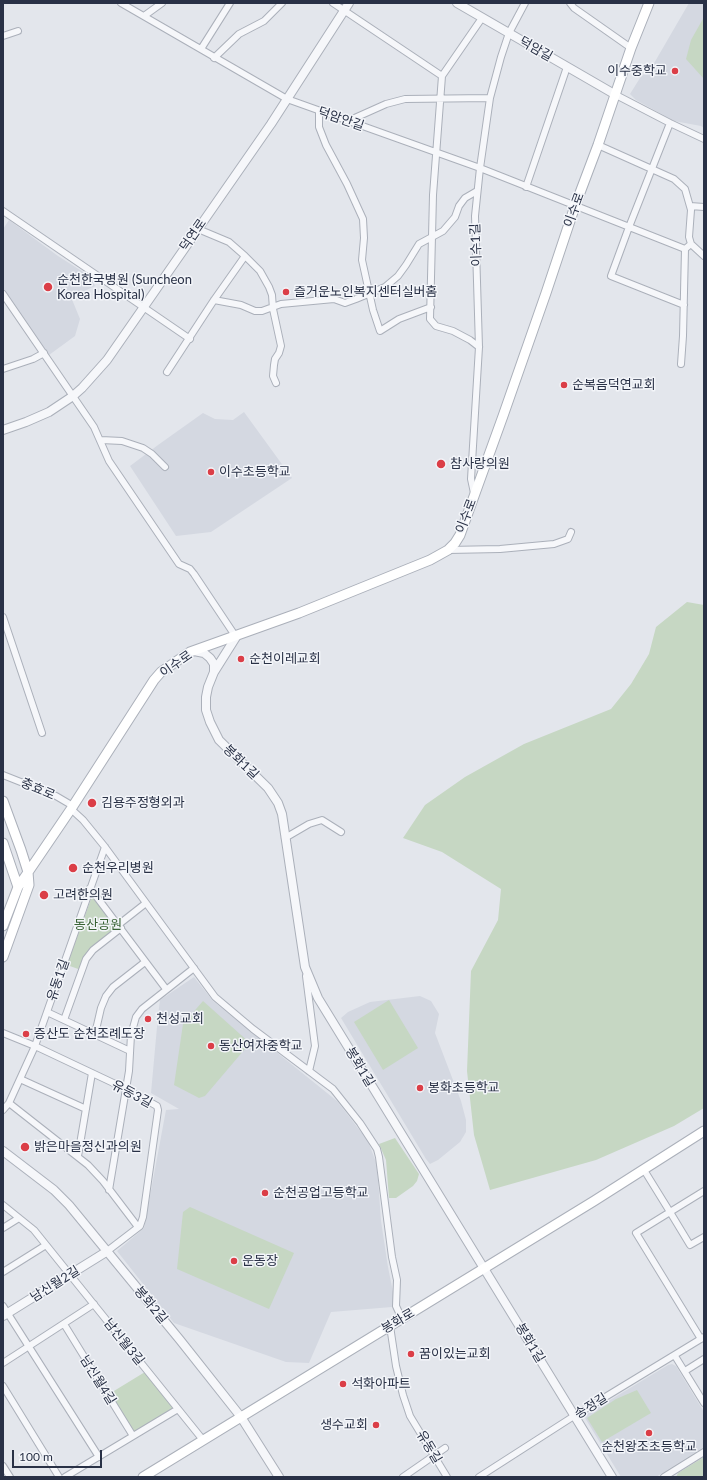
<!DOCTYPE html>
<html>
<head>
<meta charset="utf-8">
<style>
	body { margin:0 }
	#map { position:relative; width:707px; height:1480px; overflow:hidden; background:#e3e6ec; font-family:Lato,sans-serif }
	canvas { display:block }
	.frame { position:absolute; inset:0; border:4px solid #293146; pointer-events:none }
	.scale { position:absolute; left:12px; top:1450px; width:90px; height:18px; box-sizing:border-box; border:2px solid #293146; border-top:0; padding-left:5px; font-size:12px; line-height:14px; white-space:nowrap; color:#293146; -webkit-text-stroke:3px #f3f5f9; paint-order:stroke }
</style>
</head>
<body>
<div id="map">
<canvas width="707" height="1480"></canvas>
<div class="frame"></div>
<div class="scale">100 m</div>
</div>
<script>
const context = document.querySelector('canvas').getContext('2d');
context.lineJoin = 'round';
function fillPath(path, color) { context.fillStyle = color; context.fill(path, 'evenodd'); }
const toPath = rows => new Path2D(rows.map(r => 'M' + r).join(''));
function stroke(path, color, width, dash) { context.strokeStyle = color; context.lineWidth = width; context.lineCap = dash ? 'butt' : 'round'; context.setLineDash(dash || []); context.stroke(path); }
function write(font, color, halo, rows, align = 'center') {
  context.font = font + ' Lato,"Noto Sans KR",sans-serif'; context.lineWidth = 3; context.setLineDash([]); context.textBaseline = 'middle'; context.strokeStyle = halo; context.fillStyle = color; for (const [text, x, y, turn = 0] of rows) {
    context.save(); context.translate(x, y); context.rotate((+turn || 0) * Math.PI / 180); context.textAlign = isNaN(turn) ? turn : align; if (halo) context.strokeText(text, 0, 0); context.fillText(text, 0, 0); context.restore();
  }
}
fillPath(toPath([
	[689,3,704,3,704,128,701,126,674,121,636,100,630,94,640,78,653,65],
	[9,220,58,256,91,277,95,286,71,297,80,319,75,336,49,355,3,289,3,229],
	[244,412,292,478,211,532,176,536,130,466,158,445,203,413,215,419,233,420],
	[194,977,213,1001,337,1101,368,1141,377,1165,381,1221,388,1267,394,1297,392,1307,331,1312,309,1363,286,1362,174,1323,117,1251,144,1228,166,1110,179,1109,151,1093,158,1016,160,1000],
	[420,996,431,1001,439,1014,435,1033,461,1101,466,1120,466,1132,460,1142,438,1160,430,1164,426,1159,341,1018,348,1012,370,1002],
	[672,1364,676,1366,704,1412,704,1447,656,1477,621,1477,585,1418,587,1414,668,1365]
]), '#d4d8e1');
fillPath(toPath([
	[704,17,704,79,686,59,691,40],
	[687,602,704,605,704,1108,674,1126,596,1160,490,1190,474,1135,467,1071,471,971,498,920,501,889,442,852,403,838,425,805,465,777,524,744,611,709,631,684,649,654,656,627],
	[95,897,118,926,110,933,81,970,67,965,91,899],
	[389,1000,418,1048,383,1070,354,1022],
	[203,1001,250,1043,205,1096,199,1098,174,1085,183,1024],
	[395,1138,419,1174,417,1181,413,1186,396,1198,389,1198,386,1160,379,1144],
	[190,1207,294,1253,269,1309,177,1269,183,1212],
	[145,1372,175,1408,134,1433,109,1394],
	[637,1390,651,1413,602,1442,587,1418,616,1399],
	[704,1457,704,1477,676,1477,678,1473]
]), '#c6d7c3');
const minor = toPath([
	[121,3,287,99,480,168,685,249,683,336,681,364],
	[333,3,442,76],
	[570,3,574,8,631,48],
	[144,16,162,3],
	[3,36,18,31],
	[201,49,230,3],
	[214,58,239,34,264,21,282,3],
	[616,95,670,123,704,139],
	[319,112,319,127,326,145,347,184,363,219,364,238,362,260,373,310,380,331,399,319,431,307],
	[348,121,386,104,405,99,490,98],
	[670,123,629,227,611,276,684,305],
	[598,145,674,179,685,189,691,210,689,237,691,244,685,249],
	[526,187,567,67],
	[690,206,704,207],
	[3,211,190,339],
	[691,244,704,256],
	[245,256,260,271,269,287,272,295,273,309,281,346,279,353,275,359,274,365,273,376,276,383],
	[3,294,94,427,109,461,179,564,190,569,194,574,236,637],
	[214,300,241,305,255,311,262,311,281,304,334,299,345,303,356,299,385,287,398,276,406,265,419,244,443,231,455,217,459,206,465,198,477,191],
	[479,347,470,340,453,331,436,326,430,319,433,195,442,76,482,18],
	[3,369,33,359,44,353],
	[167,372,214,300,245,256,229,242,198,229],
	[101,440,122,441,143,448,152,454,165,467],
	[474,493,471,479,479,347,475,216,480,168,490,98,501,57,509,33,525,3],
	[448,550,500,549,554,544,568,539,571,532],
	[3,617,42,733],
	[3,775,56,796,73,806],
	[71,809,83,820,105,847,215,997,253,1029,333,1089,360,1123,377,1149,379,1157,392,1257,397,1280,396,1306,402,1319],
	[285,838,309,824,322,820,341,832],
	[90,888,166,989],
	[118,925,146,903],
	[306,976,315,1046,309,1071],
	[47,1012,130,1051],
	[64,1020,86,959,93,950,121,928],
	[3,1033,35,1046,126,1089,157,1106,158,1110,143,1217,140,1226,106,1252],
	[95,1034,101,1008,106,996,113,987,145,962],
	[20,1079,86,1109],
	[9,1103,88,1165,103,1181,138,1227],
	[3,1110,9,1103,35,1046,105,847],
	[78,1156,92,1073],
	[644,1170,670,1212,636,1233,701,1339],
	[109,1190,129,1071,131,1035,136,1017,142,1009,194,968],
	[704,1191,670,1212,690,1245,704,1237],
	[3,1205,34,1230,203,1440],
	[3,1228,19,1218],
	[3,1272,46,1245],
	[3,1306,99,1457],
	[64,1324,133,1436],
	[390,1326,396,1366,403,1395,410,1416,447,1477],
	[675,1356,704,1403],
	[3,1363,94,1304],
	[685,1371,704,1359],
	[3,1386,59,1477],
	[3,1466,10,1477],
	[65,1477,178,1409],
	[403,1477,445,1448],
	[479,1477,574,1416,704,1337],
	[664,1477,704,1452]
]);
const tertiary = toPath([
	[457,3,616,95],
	[3,430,26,422,49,412,73,396,82,388,107,360,271,124,349,3],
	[236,637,214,672,208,687,206,697,206,710,210,722,219,740,268,788,278,803,282,814,305,967,318,998,612,1477],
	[194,651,204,653,210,658,214,664,214,672],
	[3,1151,54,1190,69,1205,180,1340,241,1417,279,1477],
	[3,1316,106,1252]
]);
const secondary = toPath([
	[3,801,21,850,28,872,29,885,3,957],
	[3,843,18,887],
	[3,926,18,887,71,809,154,680,161,672,190,652,299,613,430,560,448,550,455,543,460,535,503,416,546,293,575,206,598,145,631,48,649,3],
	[143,1477,594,1201,704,1131]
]);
stroke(minor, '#abb0ba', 8);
stroke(tertiary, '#abb0ba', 10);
stroke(secondary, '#abb0ba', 11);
stroke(minor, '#f6f7fa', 6);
stroke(tertiary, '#f6f7fa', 8);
stroke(secondary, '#fff', 9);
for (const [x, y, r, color] of [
	[675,71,4,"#db3e47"],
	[48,287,5,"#db3e47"],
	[286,292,4,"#db3e47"],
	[564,385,4,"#db3e47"],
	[441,464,5,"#db3e47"],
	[211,472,4,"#db3e47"],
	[241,659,4,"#db3e47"],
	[92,803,5,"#db3e47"],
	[73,868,5,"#db3e47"],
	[44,895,5,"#db3e47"],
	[148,1019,4,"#db3e47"],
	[26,1034,4,"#db3e47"],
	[211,1046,4,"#db3e47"],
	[420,1088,4,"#db3e47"],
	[25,1147,5,"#db3e47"],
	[265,1193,4,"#db3e47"],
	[234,1261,4,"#db3e47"],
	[411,1354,4,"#db3e47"],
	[343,1384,4,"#db3e47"],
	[376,1425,4,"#db3e47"],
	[649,1433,4,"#db3e47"]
]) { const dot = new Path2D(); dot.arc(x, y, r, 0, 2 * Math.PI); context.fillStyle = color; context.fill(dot); stroke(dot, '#f3f5f9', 1.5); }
write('13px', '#293146', '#f3f5f9', [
	["덕암길",536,49,30],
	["덕암안길",341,119,19],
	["이수로",574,210,-70],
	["덕연로",193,235,-55],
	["이수1길",476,245,-92],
	["이수로",466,516,-69],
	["이수로",176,664,-35],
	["봉화1길",241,762,44],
	["충효로",38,789,23],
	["유동1길",58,980,-71],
	["봉화1길",360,1067,59],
	["유동3길",132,1094,28],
	["남신월2길",55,1284,-32],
	["봉화2길",151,1305,50],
	["봉화로",398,1321,-31],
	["남신월3길",124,1342,51],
	["봉화1길",530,1343,59],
	["남신월4길",98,1380,58],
	["송정길",591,1406,-32],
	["유동길",429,1447,59]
]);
write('13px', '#293146', '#f3f5f9', [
	["이수중학교",667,71,"right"],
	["순천한국병원 (Suncheon",57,280],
	["Korea Hospital)",57,295],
	["즐거운노인복지센터실버홈",294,292],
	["순복음덕연교회",572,385],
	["참사랑의원",450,464],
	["이수초등학교",219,472],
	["순천이레교회",249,659],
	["김용주정형외과",101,803],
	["순천우리병원",82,868],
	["고려한의원",53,895],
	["천성교회",156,1019],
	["증산도 순천조례도장",34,1034],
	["동산여자중학교",219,1046],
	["봉화초등학교",428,1088],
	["밝은마을정신과의원",34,1147],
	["순천공업고등학교",273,1193],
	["운동장",242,1261],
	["꿈이있는교회",419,1354],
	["석화아파트",351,1384],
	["생수교회",368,1425,"right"],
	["순천왕조초등학교",649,1447,"center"]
], 'left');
write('13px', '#396335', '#f3f5f9', [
	["동산공원",98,925]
]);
</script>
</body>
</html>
